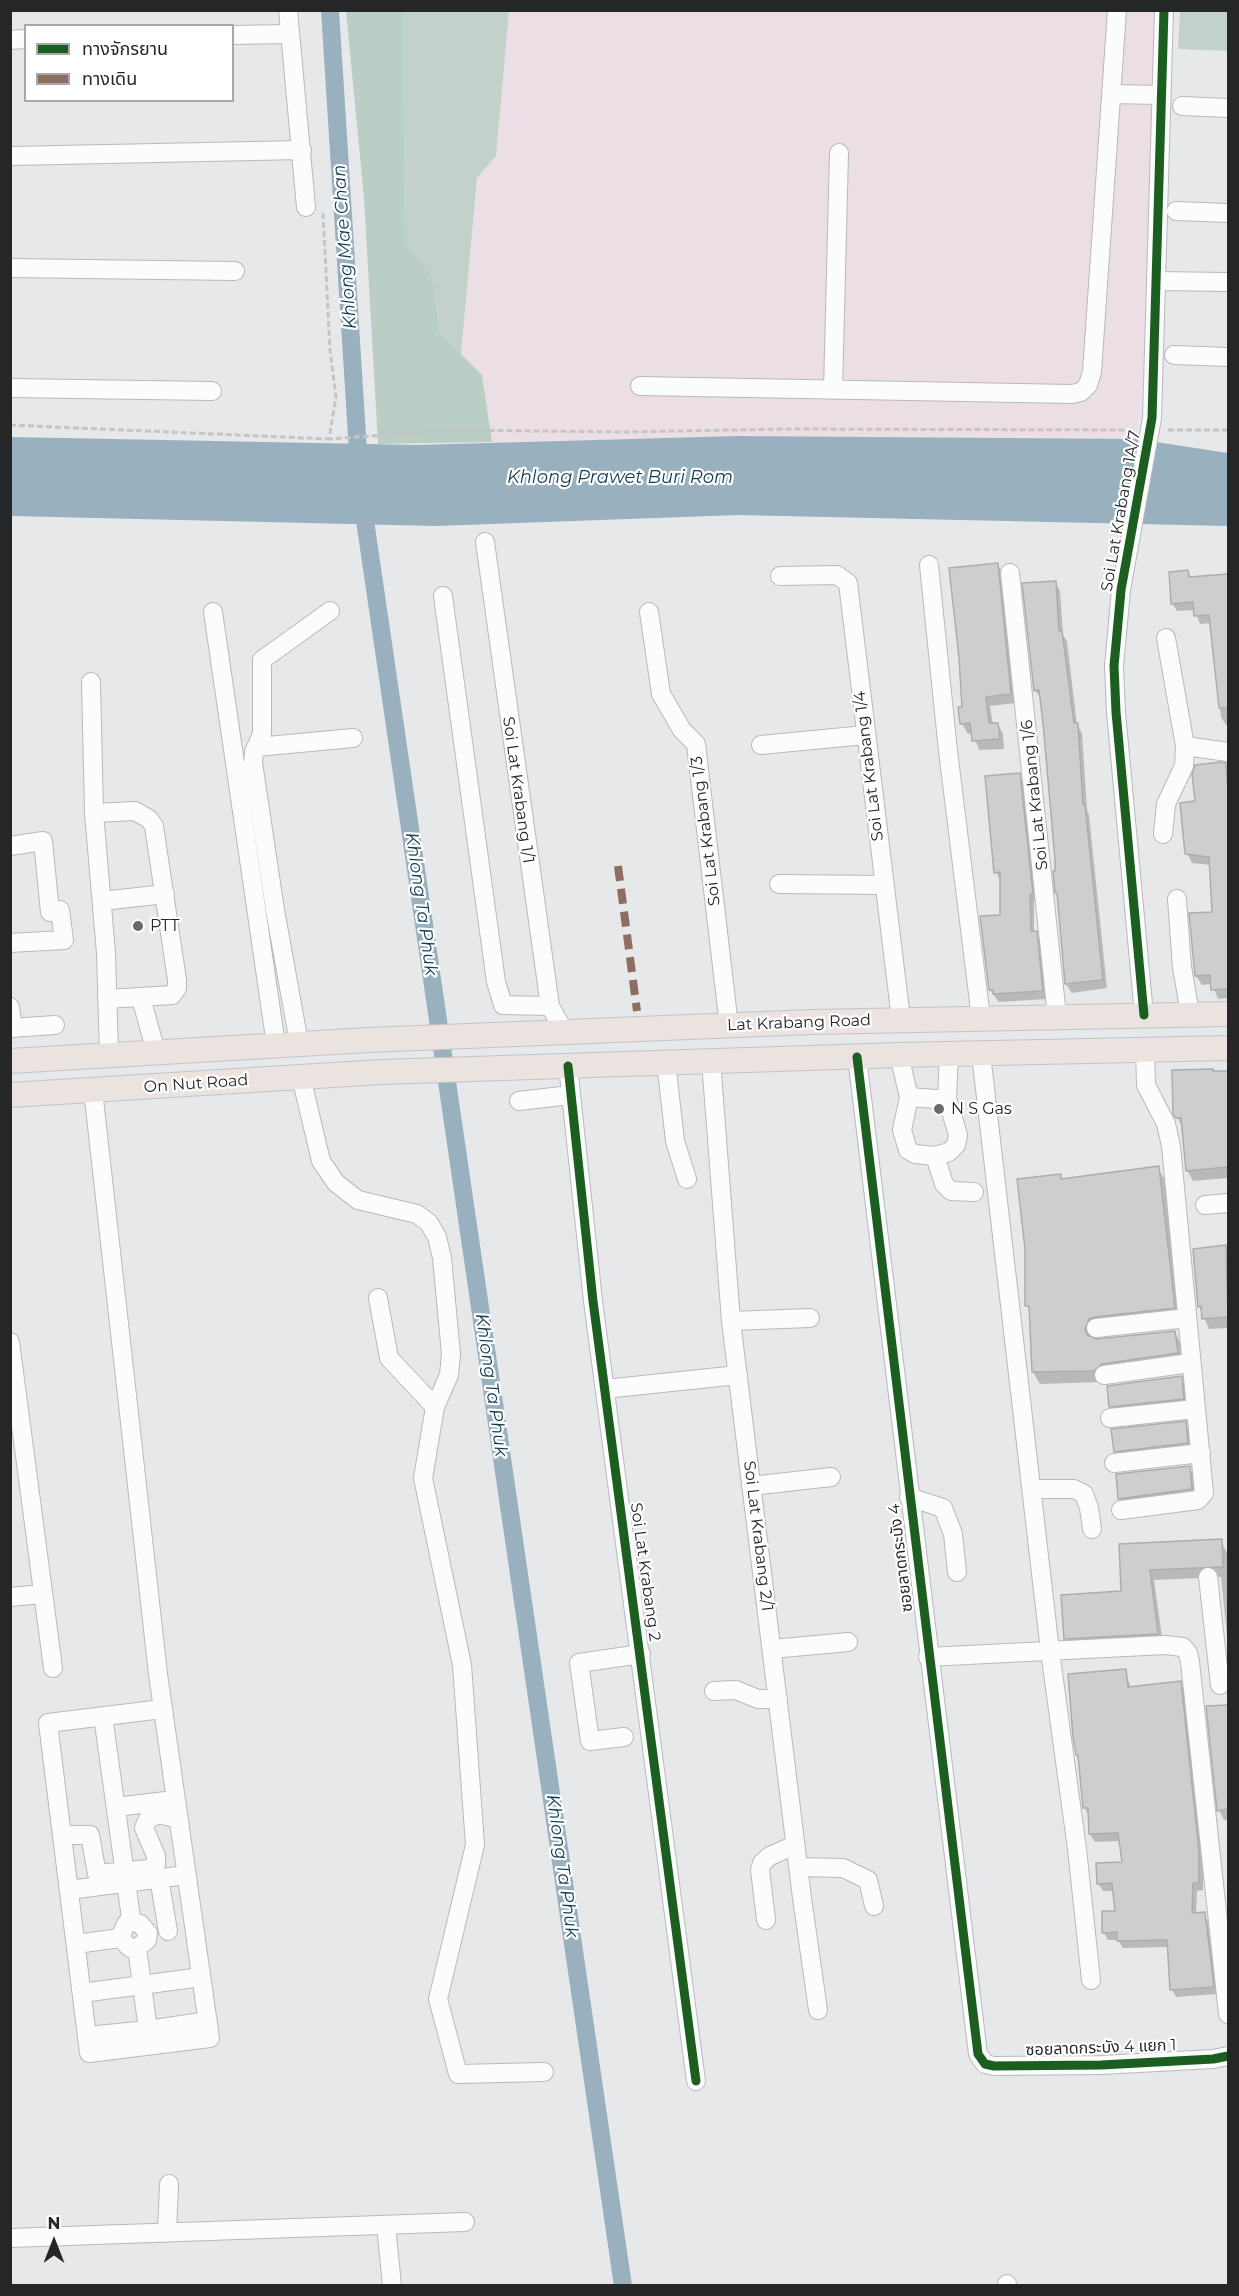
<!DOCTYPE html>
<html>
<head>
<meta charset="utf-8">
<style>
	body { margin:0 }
	#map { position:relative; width:1239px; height:2296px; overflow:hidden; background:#e7e8ea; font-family:Montserrat,"Noto Sans Thai",sans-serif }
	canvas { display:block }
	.frame { position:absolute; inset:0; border:12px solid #252627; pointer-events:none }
	.legend { position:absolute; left:24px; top:24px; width:210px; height:78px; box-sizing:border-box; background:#fff; border:2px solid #a8a8a9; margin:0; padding:8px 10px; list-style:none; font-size:18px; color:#252627 }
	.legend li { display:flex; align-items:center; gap:12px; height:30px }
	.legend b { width:30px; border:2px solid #a8a8a9 }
	.north { position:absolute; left:24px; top:2212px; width:60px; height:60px; -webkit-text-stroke:4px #fff; paint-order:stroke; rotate:0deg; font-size:16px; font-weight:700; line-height:24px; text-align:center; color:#252627 }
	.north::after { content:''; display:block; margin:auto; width:21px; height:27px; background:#252627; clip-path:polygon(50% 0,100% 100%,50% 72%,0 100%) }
</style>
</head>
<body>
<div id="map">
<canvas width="1239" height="2296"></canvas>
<div class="frame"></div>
<ul class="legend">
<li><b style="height:8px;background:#1b5e20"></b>ทางจักรยาน</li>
<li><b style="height:8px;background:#8d6e63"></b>ทางเดิน</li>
</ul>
<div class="north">N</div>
</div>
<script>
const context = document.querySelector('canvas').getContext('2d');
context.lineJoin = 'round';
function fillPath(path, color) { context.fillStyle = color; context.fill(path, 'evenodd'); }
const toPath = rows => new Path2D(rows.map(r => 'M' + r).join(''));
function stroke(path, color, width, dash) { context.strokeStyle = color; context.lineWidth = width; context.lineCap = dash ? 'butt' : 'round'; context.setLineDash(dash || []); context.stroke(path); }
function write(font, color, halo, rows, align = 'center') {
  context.font = font + ' Montserrat,"Noto Sans Thai",sans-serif'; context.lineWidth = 4.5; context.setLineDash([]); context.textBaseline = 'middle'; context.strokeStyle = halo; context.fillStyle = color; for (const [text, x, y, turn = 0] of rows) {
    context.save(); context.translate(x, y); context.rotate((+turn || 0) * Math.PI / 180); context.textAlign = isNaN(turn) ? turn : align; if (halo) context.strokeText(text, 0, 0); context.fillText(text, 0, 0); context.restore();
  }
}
fillPath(toPath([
	[509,11,1157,11,1144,369,1136,439,737,436,492,442,482,375,461,354,478,178,496,156]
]), '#ebdee4');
fillPath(toPath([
	[403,11,509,11,496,156,477,178,461,354,439,332,433,277,405,242],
	[1180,11,1228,11,1228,51,1178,49]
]), '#c2d2cb');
fillPath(toPath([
	[346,11,403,11,405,242,433,277,439,332,482,375,492,442,378,444,364,198]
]), '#bacec5');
fillPath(toPath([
	[737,436,1136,439,1228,453,1228,526,738,515,436,526,11,516,11,437,417,445]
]), '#99b0bf');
fillPath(toPath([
	[997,564,1003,574,1016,703,990,706,993,725,998,724,1003,734,1004,749,979,750,973,733,968,734,962,724,960,658],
	[1188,572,1192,579,1228,575,1228,725,1226,725,1221,717,1211,623,1200,624,1195,610,1177,611,1172,603],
	[1055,582,1060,591,1063,635,1067,641,1077,725,1082,733,1087,810,1089,815,1107,988,1072,993,1066,984,1041,699,1035,690],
	[1225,765,1228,770,1228,998,1218,999,1212,984,1202,985,1196,976,1214,914,1211,865,1192,863,1187,853,1196,802],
	[1019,775,1024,783,1036,901,1034,901,1034,933,1041,941,1047,999,999,1002,990,990,1002,916,1000,880,996,872],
	[1228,1072,1228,1178,1193,1181,1187,1170,1183,1128,1175,1113,1214,1073],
	[1158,1168,1165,1180,1181,1320,1095,1331,1092,1339,1097,1341,1175,1332,1181,1344,1184,1365,1101,1382,1040,1384,1033,1372,1030,1311,1027,1305,1060,1176,1063,1180],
	[1225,1247,1228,1252,1228,1328,1209,1329,1199,1306],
	[1181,1377,1187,1388,1189,1409,1116,1417,1110,1406],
	[1185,1423,1191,1433,1193,1453,1121,1462,1115,1451],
	[1189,1467,1195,1478,1197,1500,1126,1509,1120,1499],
	[1221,1541,1228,1555,1228,1646,1221,1577,1154,1580,1163,1644,1072,1648,1066,1638,1123,1592,1121,1545],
	[1125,1670,1131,1688,1180,1683,1185,1691,1203,1860,1203,1890,1197,1891,1196,1914,1204,1914,1208,1922,1217,1994,1176,1997,1172,1989,1169,1947,1123,1948,1118,1940,1108,1940,1104,1933,1117,1912,1115,1891,1103,1891,1098,1883,1123,1864,1120,1841,1095,1842,1090,1834,1089,1816,1085,1809,1095,1809,1084,1807,1075,1737],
	[1228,1707,1228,1820,1224,1820,1219,1810,1208,1708]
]), '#0003');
stroke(toPath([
	[330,10,359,467],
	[362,500,623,2286]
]), '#99b0bf', 18);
const building = toPath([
	[998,563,1011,694,986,697,989,723,998,723,1000,739,972,741,970,723,960,724,958,707,962,707,959,658,949,568,998,563],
	[1188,570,1189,577,1228,574,1228,708,1219,708,1209,615,1194,616,1193,602,1171,604,1169,572,1188,570],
	[1056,581,1059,631,1062,631,1074,723,1078,723,1083,805,1085,805,1103,980,1065,984,1057,893,1055,893,1053,871,1055,871,1055,860,1043,723,1039,690,1034,691,1022,583,1056,581],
	[1221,762,1226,763,1228,791,1228,989,1211,990,1210,975,1195,976,1189,913,1212,912,1209,857,1185,854,1180,803,1195,801,1192,774,1195,765,1221,762],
	[1020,773,1033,894,1030,894,1031,931,1037,931,1043,991,993,994,993,990,989,990,980,916,1000,915,1000,872,994,873,985,776,1020,773],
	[1213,1069,1213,1071,1228,1071,1228,1167,1186,1171,1181,1118,1176,1118,1173,1114,1172,1070,1213,1069],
	[1159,1166,1175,1308,1095,1317,1089,1319,1085,1329,1087,1335,1097,1339,1175,1331,1178,1353,1102,1364,1094,1371,1032,1372,1029,1306,1025,1306,1025,1249,1017,1179,1061,1174,1061,1179,1159,1166],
	[1226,1245,1228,1317,1202,1319,1201,1306,1198,1307,1193,1249,1226,1245],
	[1182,1376,1184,1399,1109,1407,1107,1386,1182,1376],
	[1186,1421,1188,1443,1114,1452,1111,1429,1186,1421],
	[1190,1466,1192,1489,1118,1499,1116,1474,1190,1466],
	[1222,1539,1223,1567,1150,1570,1158,1634,1064,1639,1061,1595,1121,1591,1119,1544,1222,1539],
	[1126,1669,1128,1687,1181,1681,1199,1851,1199,1883,1193,1883,1192,1913,1205,1912,1214,1987,1170,1990,1167,1940,1117,1941,1117,1932,1102,1933,1102,1911,1115,1911,1112,1883,1097,1884,1096,1863,1122,1862,1118,1833,1089,1834,1088,1808,1083,1808,1078,1755,1076,1755,1073,1737,1068,1674,1126,1669],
	[1228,1705,1228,1809,1217,1811,1206,1706,1228,1705]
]);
fillPath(building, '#cececf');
stroke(building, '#adadae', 1.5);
const minor = toPath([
	[288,10,306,207],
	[232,35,290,34],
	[10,40,26,39],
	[1112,94,1161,95],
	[1182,106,1228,108],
	[10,156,302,150],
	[1176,211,1228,213],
	[10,268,235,271],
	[1157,281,1228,282],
	[1174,355,1228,357],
	[640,386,1072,394,1081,392,1088,385,1092,372,1117,10],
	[10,388,212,391],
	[833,390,839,153],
	[485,542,550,1006,565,1033],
	[929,565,948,751,981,1018],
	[1010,573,1057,1016],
	[780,576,837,575,848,583,901,1019],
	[443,596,496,982,503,1005,550,1006],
	[213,612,276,1045],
	[649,612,661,694,682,730,696,744,729,1026],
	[1166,638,1185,746,1228,752],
	[91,682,94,813,106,953,109,1055],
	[761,745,865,735],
	[257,747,353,738],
	[94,813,135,811,149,819,154,826,177,980,177,988,172,995,107,999],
	[1163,834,1166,804,1184,766,1185,746],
	[10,846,43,841,50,912,60,910,64,940,10,943],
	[779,884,883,885],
	[1177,899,1182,967,1190,1014],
	[102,901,165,894],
	[141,998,156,1052],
	[10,1007,13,1028],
	[1144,1015,1116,712,1114,666,1121,590,1152,418,1164,10],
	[10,1028,55,1025],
	[299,1043,275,910,253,763,254,752,262,734,262,660,330,611],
	[981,1054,1050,1651,1077,1849,1091,1980],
	[899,1055,909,1097,936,1099,947,1098,949,1054],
	[857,1057,978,2054,985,2064,994,2066,1101,2065,1213,2059,1228,2056],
	[711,1061,731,1321,802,1898,818,2010],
	[666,1062,675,1141,687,1179],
	[568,1066,593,1301,696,2081],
	[301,1077,321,1161,336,1183,358,1200,417,1214,429,1223,437,1237,442,1258,451,1354,449,1375,435,1407,423,1478,462,1665,475,1845,438,1999,458,2074,544,2072],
	[93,1090,158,1674,210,2038,89,2053,48,1723,162,1709],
	[909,1097,902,1130,908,1150,915,1154,935,1156,944,1184,951,1191,974,1192],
	[519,1101,570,1095],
	[935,1156,949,1152,956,1145,958,1135,947,1098],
	[1205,1205,1228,1203],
	[378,1298,389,1358,435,1407],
	[731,1321,810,1318],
	[1096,1328,1187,1318],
	[10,1342,53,1668],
	[1104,1375,1190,1363],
	[605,1389,738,1375],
	[1110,1418,1195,1409],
	[1114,1463,1201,1453],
	[751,1486,831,1477],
	[1032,1489,1074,1489,1084,1494,1089,1508,1092,1529],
	[909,1497,943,1508,953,1534,957,1572],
	[1121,1510,1198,1500,1204,1493,1171,1146,1166,1124,1146,1085,1145,1050],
	[1208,1577,1220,1685],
	[10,1597,42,1594],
	[772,1649,848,1642],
	[928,1657,1165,1645,1183,1647,1188,1653,1190,1662,1228,2014],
	[714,1691,736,1690,758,1699,778,1699],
	[103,1716,131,1918,126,1924,120,1938,130,1948,137,1948,147,1940,148,1933,140,1924,129,1920],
	[624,1737,590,1741,579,1663,641,1654],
	[116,1807,174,1800],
	[62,1835,90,1835,97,1874,149,1869,156,1864,156,1856,144,1828,148,1819,160,1814,178,1819],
	[798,1867,843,1868,868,1880,874,1906],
	[159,1878,168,1931],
	[69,1890,186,1875],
	[766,1920,760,1870,762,1863,770,1856,795,1845],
	[76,1944,120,1938],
	[82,1993,201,1977],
	[148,2030,208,2021],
	[87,2036,148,2030,137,1948],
	[386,2225,392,2286],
	[167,2233,169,2184],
	[10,2238,465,2222],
	[1007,2284,1007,2286]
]);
const major = toPath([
	[10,1061,369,1040,812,1022,1228,1014],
	[10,1095,381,1072,899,1055,1228,1048]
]);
stroke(minor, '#b8b9bb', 20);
stroke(major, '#c2c3c4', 26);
stroke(toPath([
	[323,213,330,350,336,397,329,439,454,430,623,432,786,429,1132,430],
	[10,425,329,439],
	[1168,430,1228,430]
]), '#c5c5c6', 3, [6, 3]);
stroke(minor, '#fbfcfc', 18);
stroke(major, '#eae3df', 24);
stroke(toPath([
	[618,866,637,1011]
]), '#8d6e63', 8, [15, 8]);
stroke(toPath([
	[1144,1015,1116,712,1114,666,1121,590,1152,418,1164,10],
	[857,1057,978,2054,985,2064,994,2066,1101,2065,1213,2059,1228,2056],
	[568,1066,593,1301,696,2081]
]), '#1b5e20', 9);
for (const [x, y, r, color] of [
	[138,926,6,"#696a6b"],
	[939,1109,6,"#696a6b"]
]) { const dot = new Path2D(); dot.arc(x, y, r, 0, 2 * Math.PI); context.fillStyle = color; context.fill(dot); stroke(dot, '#fff', 2); }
write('16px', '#252627', '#fff', [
	["Soi Lat Krabang 1A/7",1121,511,-80],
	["Soi Lat Krabang 1/4",869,766,-97],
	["Soi Lat Krabang 1/1",518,790,82],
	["Soi Lat Krabang 1/6",1035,795,-96],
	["Soi Lat Krabang 1/3",706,831,-97],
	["Lat Krabang Road",799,1023,-2],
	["On Nut Road",196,1084,-4],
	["Soi Lat Krabang 2/1",758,1536,83],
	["ซอยลาดกระบัง 4",901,1558,-97],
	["Soi Lat Krabang 2",645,1572,82],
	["ซอยลาดกระบัง 4 แยก 1",1101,2048,-2]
]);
write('16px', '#252627', '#fff', [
	["PTT",150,926],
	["N S Gas",951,1109]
], 'left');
write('italic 18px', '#113d54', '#fff', [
	["Khlong Mae Chan",345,247,-94],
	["Khlong Prawet Buri Rom",620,478],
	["Khlong Ta Phuk",421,904,82],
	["Khlong Ta Phuk",491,1385,82],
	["Khlong Ta Phuk",562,1866,82]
]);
</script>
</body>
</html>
